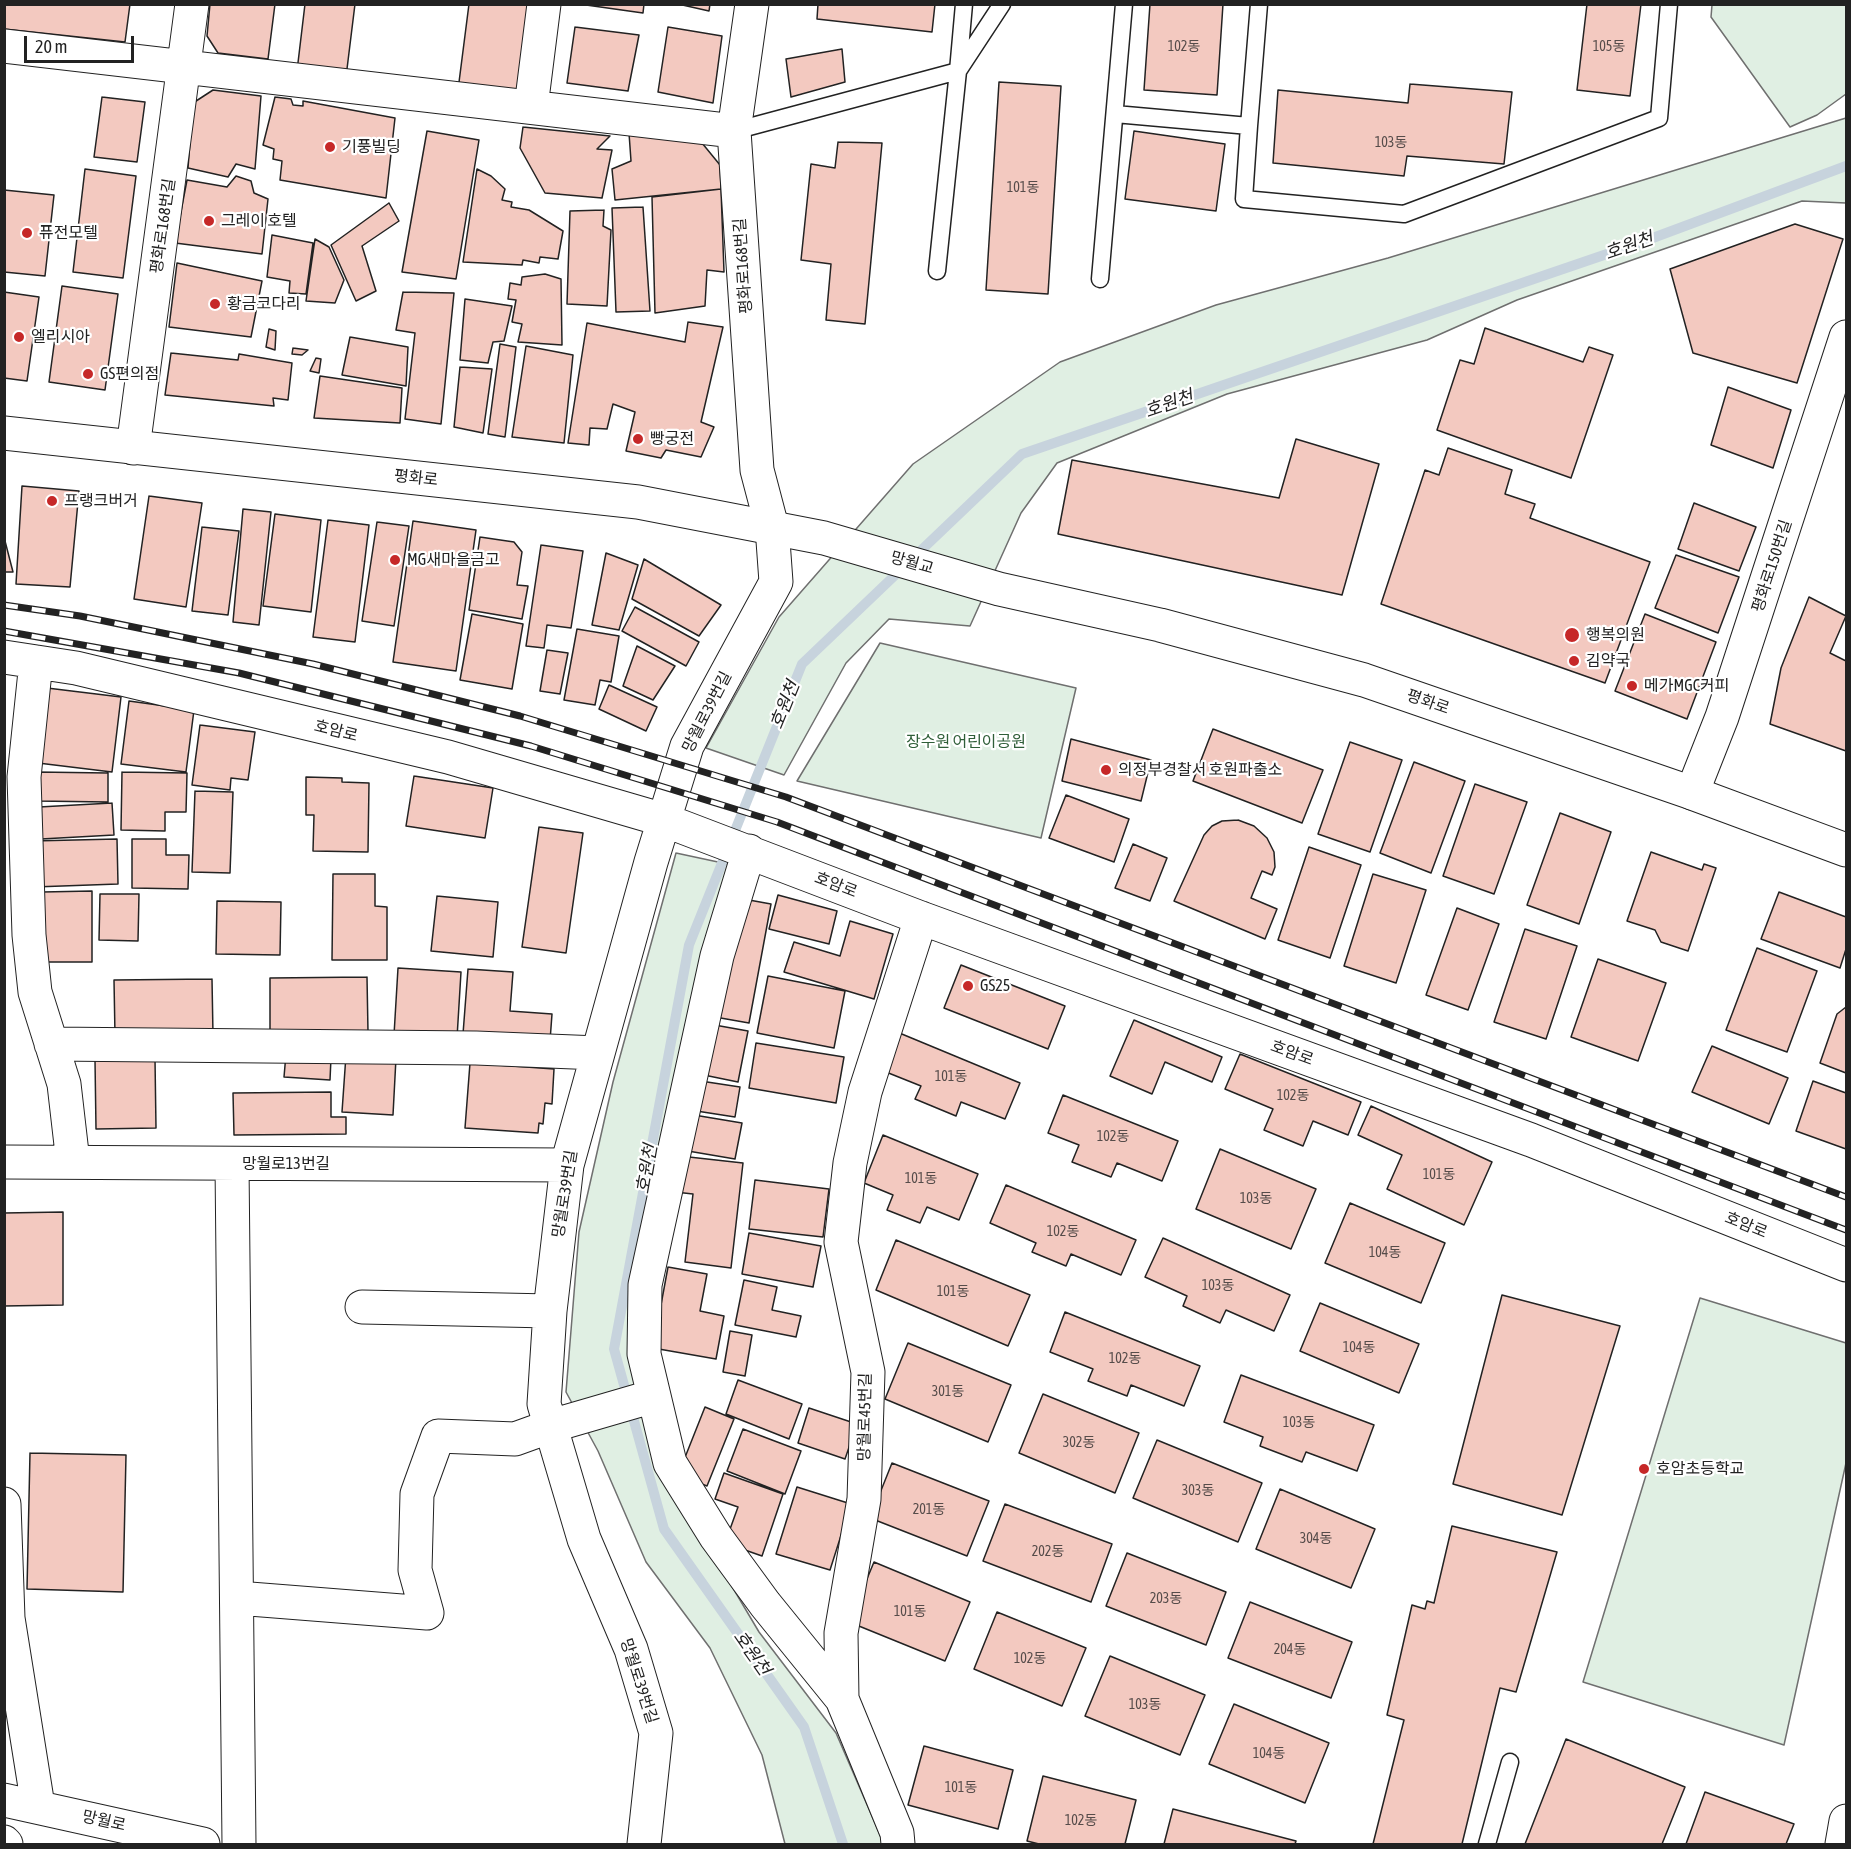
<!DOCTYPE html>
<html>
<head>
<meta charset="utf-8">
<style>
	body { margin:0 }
	#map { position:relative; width:1851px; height:1849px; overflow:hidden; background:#fff; font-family:"Asap Condensed",sans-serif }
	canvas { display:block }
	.frame { position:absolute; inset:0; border:6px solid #222; pointer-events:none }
	.scale { position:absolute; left:24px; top:36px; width:110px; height:27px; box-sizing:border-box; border:3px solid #222; border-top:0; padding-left:8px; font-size:18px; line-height:21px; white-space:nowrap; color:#222; -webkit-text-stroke:4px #fff; paint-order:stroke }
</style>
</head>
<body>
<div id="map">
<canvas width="1851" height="1849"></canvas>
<div class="frame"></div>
<div class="scale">20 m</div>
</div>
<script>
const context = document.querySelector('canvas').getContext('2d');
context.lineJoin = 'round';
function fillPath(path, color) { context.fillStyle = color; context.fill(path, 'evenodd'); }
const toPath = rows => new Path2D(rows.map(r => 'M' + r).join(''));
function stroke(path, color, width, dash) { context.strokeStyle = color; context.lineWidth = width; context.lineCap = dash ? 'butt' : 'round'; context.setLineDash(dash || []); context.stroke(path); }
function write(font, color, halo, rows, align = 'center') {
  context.font = font + ' "Asap Condensed","Noto Sans KR",sans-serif'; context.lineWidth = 4.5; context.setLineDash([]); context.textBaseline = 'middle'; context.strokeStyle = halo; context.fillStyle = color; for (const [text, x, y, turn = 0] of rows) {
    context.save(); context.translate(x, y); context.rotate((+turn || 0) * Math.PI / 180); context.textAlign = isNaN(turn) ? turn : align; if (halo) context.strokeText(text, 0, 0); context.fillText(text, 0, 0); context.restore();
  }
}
const green = toPath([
	[1712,5,1846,5,1846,94,1817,115,1790,127,1711,17,1712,5],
	[1846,118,1846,203,1802,201,1517,300,1427,340,1227,394,1057,463,1021,513,970,626,889,619,846,663,784,775,706,748,779,617,913,464,1060,362,1216,305,1388,258,1846,118],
	[880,643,1076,688,1041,838,797,781,880,643],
	[676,853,732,865,631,1322,708,1546,759,1632,836,1733,881,1837,882,1844,785,1844,762,1755,710,1648,646,1562,598,1451,566,1392,579,1232,613,1082,676,853],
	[1700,1298,1846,1343,1846,1463,1784,1745,1583,1682,1700,1298]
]);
fillPath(green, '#e0efe3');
stroke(green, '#6f6f6f', 1.5);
stroke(toPath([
	[843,1844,804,1727,664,1529,614,1349,689,945,802,664,1022,454,1642,242,1846,166]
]), '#c7d3dd', 10);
const building = toPath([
	[4,4,130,4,125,42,4,29,4,4],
	[210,4,275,4,268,59,218,53,207,36,210,4],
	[305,4,355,4,346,77,297,71,305,4],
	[469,4,535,4,523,97,458,90,469,4],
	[579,4,644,4,643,13,579,4],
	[678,4,710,4,709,11,678,4],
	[818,4,935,4,932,32,817,19,818,4],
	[1150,4,1223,4,1217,95,1144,90,1150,4],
	[1587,4,1641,4,1630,96,1577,90,1587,4],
	[575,27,639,35,628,91,567,83,575,27],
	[668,27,722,36,713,103,658,92,668,27],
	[842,49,845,82,791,97,786,59,842,49],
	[999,82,1061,86,1048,294,986,290,999,82],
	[1410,84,1512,92,1504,164,1407,156,1404,176,1273,163,1278,90,1408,103,1410,84],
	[213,90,261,96,255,169,236,164,228,177,188,168,193,103,213,90],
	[102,97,145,102,137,162,94,157,102,97],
	[275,97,291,99,293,105,303,106,303,101,395,118,386,198,280,180,282,161,273,159,274,149,263,145,275,97],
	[523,127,610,136,597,149,612,150,602,198,545,193,520,148,523,127],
	[427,131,479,140,456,279,402,272,427,131],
	[1134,131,1225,144,1216,211,1125,199,1134,131],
	[629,133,702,143,720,165,721,189,615,200,612,169,631,161,629,133],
	[838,142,882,143,865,324,826,320,831,264,801,260,811,164,835,168,838,142],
	[85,169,136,176,123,278,73,272,85,169],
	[477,169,491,176,505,189,502,200,512,202,511,207,529,210,563,231,558,259,540,257,539,263,523,260,522,265,463,262,477,169],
	[236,176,251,181,254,193,268,199,262,254,175,243,187,180,227,187,236,176],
	[721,189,724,272,707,270,705,306,655,313,652,197,721,189],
	[4,190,54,195,45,276,4,272,4,190],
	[389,203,399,221,362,246,376,291,356,301,331,245,389,203],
	[643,207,650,311,616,312,612,208,643,207],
	[604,210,603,226,611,230,607,306,567,304,570,211,604,210],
	[1795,224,1843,239,1797,383,1693,353,1670,269,1795,224],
	[272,235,313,243,306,294,289,293,290,281,267,277,272,235],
	[315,239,329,247,344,280,335,303,306,301,315,239],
	[177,263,262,281,251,337,169,327,177,263],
	[545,274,561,279,562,345,518,342,522,324,512,322,516,300,508,299,510,283,521,285,522,277,545,274],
	[62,286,118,294,105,390,49,382,62,286],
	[4,292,39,297,27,381,4,378,4,292],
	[403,292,454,293,441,424,405,419,415,333,396,330,403,292],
	[465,299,512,306,504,341,493,342,488,363,460,360,465,299],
	[688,322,723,327,701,422,714,427,701,457,666,450,661,458,626,451,635,412,613,404,607,429,590,428,589,445,568,443,587,323,685,342,688,322],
	[1485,328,1583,362,1589,347,1613,355,1571,478,1437,430,1460,360,1474,364,1485,328],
	[269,329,276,331,275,350,266,347,269,329],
	[350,337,408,347,406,386,342,375,350,337],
	[500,344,516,347,505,437,488,434,500,344],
	[526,346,573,355,564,443,512,437,526,346],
	[293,348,308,350,302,355,292,354,293,348],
	[171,353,238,360,239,354,292,363,288,400,273,398,274,406,165,395,171,353],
	[316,358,321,359,319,373,310,371,316,358],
	[460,367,492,369,483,433,454,427,460,367],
	[320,376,402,388,400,423,314,418,320,376],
	[1728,387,1791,410,1773,468,1711,445,1728,387],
	[1296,439,1379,464,1342,595,1058,534,1072,460,1279,498,1296,439],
	[1448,448,1512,470,1505,494,1535,504,1530,518,1650,562,1605,683,1381,604,1425,470,1439,475,1448,448],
	[22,486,79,491,70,587,16,584,22,486],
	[149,496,202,503,186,607,134,599,149,496],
	[1694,503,1756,527,1739,571,1678,549,1694,503],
	[243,509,271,512,259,625,233,622,243,509],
	[275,514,321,520,311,612,263,606,275,514],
	[328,520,369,525,355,642,313,637,328,520],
	[413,521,476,530,456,671,393,662,413,521],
	[377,522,409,526,394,626,362,621,377,522],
	[202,527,239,531,228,615,192,611,202,527],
	[480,537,514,542,522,552,517,585,528,586,522,619,469,610,480,537],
	[4,541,5,541,13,572,4,572,4,541],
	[541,545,583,551,571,628,547,625,544,648,526,646,541,545],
	[606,553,638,565,619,630,592,625,606,553],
	[1676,555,1739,577,1718,633,1655,608,1676,555],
	[644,559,721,605,699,636,632,599,644,559],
	[1809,597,1846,616,1830,653,1846,661,1846,751,1770,724,1781,668,1809,597],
	[635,607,699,642,686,666,622,631,635,607],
	[472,614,523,624,512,689,460,680,472,614],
	[1645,614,1716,642,1687,719,1615,691,1645,614],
	[577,629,619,636,611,682,600,680,595,705,564,700,577,629],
	[637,646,675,666,653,700,623,686,637,646],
	[547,650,568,653,560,694,540,691,547,650],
	[609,685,657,707,646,731,599,709,609,685],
	[47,688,121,697,112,772,38,763,47,688],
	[129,701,194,710,186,772,121,764,129,701],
	[200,725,255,732,248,780,231,778,230,790,192,785,200,725],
	[1213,729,1323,770,1302,823,1193,781,1213,729],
	[1071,739,1151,760,1141,801,1062,781,1071,739],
	[1350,742,1402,760,1370,852,1318,834,1350,742],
	[1414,762,1465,781,1431,873,1380,853,1414,762],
	[36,772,108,773,108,802,36,801,36,772],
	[122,772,187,773,186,812,165,812,165,831,121,830,122,772],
	[414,776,493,788,485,838,406,826,414,776],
	[306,777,342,778,342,782,369,783,368,852,313,851,314,815,306,815,306,777],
	[1475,784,1527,802,1494,894,1443,876,1475,784],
	[195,791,233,792,230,873,192,872,195,791],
	[1066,795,1129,819,1114,862,1049,838,1066,795],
	[112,803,114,835,41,839,39,807,112,803],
	[1560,813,1611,832,1579,924,1527,905,1560,813],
	[1238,820,1254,826,1267,838,1274,852,1275,867,1272,875,1262,871,1251,898,1277,909,1265,939,1174,901,1204,835,1212,826,1222,821,1238,820],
	[539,827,583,833,566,953,522,947,539,827],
	[117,839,118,884,34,887,32,841,117,839],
	[132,839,166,839,166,855,189,855,188,889,132,888,132,839],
	[1133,844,1167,858,1150,901,1115,888,1133,844],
	[1309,847,1361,865,1330,958,1278,940,1309,847],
	[1651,852,1702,870,1704,864,1716,868,1688,951,1661,942,1655,930,1627,921,1651,852],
	[333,874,375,874,375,906,387,907,387,960,332,960,333,874],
	[1373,874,1426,890,1396,983,1344,966,1373,874],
	[92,891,92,962,42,962,42,892,92,891],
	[1779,892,1846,917,1846,949,1840,968,1761,939,1779,892],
	[100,894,139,894,138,941,99,940,100,894],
	[778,895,837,911,829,944,769,929,778,895],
	[437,896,498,902,493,957,431,951,437,896],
	[738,898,771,904,749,1023,715,1017,738,898],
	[217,901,281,902,280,955,216,954,217,901],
	[1457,908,1499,924,1468,1010,1426,995,1457,908],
	[850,921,893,934,874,999,784,972,794,942,840,956,850,921],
	[1525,929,1577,946,1546,1039,1494,1022,1525,929],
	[1757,948,1817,971,1787,1052,1726,1030,1757,948],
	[1598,959,1666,983,1638,1061,1571,1037,1598,959],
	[961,965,1065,1006,1048,1049,944,1008,961,965],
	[398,968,461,972,457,1038,394,1035,398,968],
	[468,969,513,972,510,1011,552,1014,550,1041,463,1034,468,969],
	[768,976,845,991,834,1048,757,1033,768,976],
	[367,977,368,1032,270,1034,270,978,367,977],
	[212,979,213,1035,115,1036,114,980,212,979],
	[1846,1007,1846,1073,1820,1063,1837,1014,1846,1007],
	[1134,1020,1222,1057,1212,1082,1165,1062,1152,1094,1110,1076,1134,1020],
	[709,1024,748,1031,738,1082,699,1074,709,1024],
	[897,1032,1020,1083,1005,1119,961,1102,956,1116,915,1099,921,1086,881,1070,897,1032],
	[756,1043,844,1057,836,1103,749,1088,756,1043],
	[1712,1046,1788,1078,1769,1124,1692,1092,1712,1046],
	[286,1054,331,1058,330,1080,284,1077,286,1054],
	[1240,1054,1361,1102,1348,1135,1313,1121,1303,1146,1264,1130,1273,1109,1225,1089,1240,1054],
	[346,1055,396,1058,393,1115,342,1112,346,1055],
	[155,1059,156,1128,96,1129,95,1060,155,1059],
	[470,1063,554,1069,552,1104,545,1103,543,1124,539,1123,538,1133,465,1128,470,1063],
	[694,1080,740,1087,735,1117,690,1110,694,1080],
	[1813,1081,1846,1093,1846,1149,1796,1131,1813,1081],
	[331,1092,331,1117,346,1117,346,1134,234,1135,233,1093,331,1092],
	[1063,1095,1178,1141,1162,1181,1117,1163,1111,1177,1072,1162,1079,1145,1048,1133,1063,1095],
	[1371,1106,1492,1162,1464,1225,1387,1189,1402,1155,1358,1135,1371,1106],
	[688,1114,742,1123,735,1159,682,1150,688,1114],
	[883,1135,978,1174,959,1220,927,1207,920,1223,887,1210,893,1195,864,1183,883,1135],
	[1220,1149,1316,1189,1291,1249,1196,1209,1220,1149],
	[680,1156,743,1163,731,1268,685,1262,693,1194,675,1192,680,1156],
	[755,1180,829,1189,823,1237,749,1229,755,1180],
	[1006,1185,1136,1240,1121,1275,1071,1254,1066,1266,1032,1252,1036,1243,990,1223,1006,1185],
	[1350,1203,1445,1243,1421,1303,1325,1263,1350,1203],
	[63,1212,63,1305,4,1306,4,1213,63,1212],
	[749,1233,821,1246,813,1287,742,1274,749,1233],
	[1163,1238,1290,1295,1274,1331,1226,1310,1220,1323,1183,1306,1187,1296,1145,1277,1163,1238],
	[896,1240,1030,1295,1008,1346,876,1290,896,1240],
	[668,1267,707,1274,700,1311,724,1316,716,1359,653,1348,668,1267],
	[744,1280,777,1287,772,1310,801,1316,796,1337,735,1325,744,1280],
	[1502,1295,1620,1326,1562,1515,1453,1484,1502,1295],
	[1320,1303,1419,1344,1399,1393,1300,1351,1320,1303],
	[1065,1312,1200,1366,1184,1406,1131,1385,1127,1396,1088,1381,1093,1369,1050,1352,1065,1312],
	[730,1331,752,1335,745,1376,723,1372,730,1331],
	[908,1343,1011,1385,988,1442,885,1399,908,1343],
	[1241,1375,1374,1425,1357,1471,1306,1452,1302,1462,1260,1446,1263,1437,1224,1422,1241,1375],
	[738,1380,802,1404,789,1439,726,1414,738,1380],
	[1043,1394,1139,1433,1115,1493,1019,1453,1043,1394],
	[705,1407,734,1419,707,1486,678,1475,705,1407],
	[809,1408,857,1424,845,1459,798,1443,809,1408],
	[743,1429,801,1451,785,1494,727,1471,743,1429],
	[1157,1440,1262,1483,1238,1542,1133,1498,1157,1440],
	[30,1453,126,1455,123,1592,27,1589,30,1453],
	[892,1463,989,1501,967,1556,870,1518,892,1463],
	[724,1473,783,1494,762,1556,725,1543,738,1507,715,1499,724,1473],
	[797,1487,851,1504,830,1570,776,1554,797,1487],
	[1280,1489,1375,1529,1351,1588,1256,1549,1280,1489],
	[1005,1504,1112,1544,1091,1602,983,1561,1005,1504],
	[1452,1526,1557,1552,1516,1692,1500,1688,1462,1844,1373,1844,1404,1720,1387,1715,1412,1605,1425,1609,1427,1601,1434,1603,1452,1526],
	[1127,1553,1226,1592,1206,1645,1106,1606,1127,1553],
	[874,1562,970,1602,945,1661,849,1622,874,1562],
	[1250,1602,1352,1642,1331,1698,1228,1658,1250,1602],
	[997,1612,1086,1648,1062,1706,974,1669,997,1612],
	[1110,1656,1205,1695,1180,1755,1085,1716,1110,1656],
	[1234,1704,1329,1743,1305,1803,1209,1764,1234,1704],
	[1566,1739,1685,1787,1662,1844,1525,1844,1566,1739],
	[924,1746,1013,1770,998,1829,908,1805,924,1746],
	[1043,1776,1136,1800,1125,1844,1039,1844,1027,1841,1043,1776],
	[1705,1792,1794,1824,1786,1844,1686,1844,1705,1792],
	[1173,1809,1296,1841,1295,1844,1164,1844,1173,1809]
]);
fillPath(building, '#f3c9c0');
stroke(building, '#222', 1.5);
const service = toPath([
	[1115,114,1249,126,1259,4],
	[1249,126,1244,199,1404,214,1659,118,1669,4],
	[734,131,958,71,964,4],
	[937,271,958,71,1002,4],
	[1100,279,1124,4],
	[1487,1844,1510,1762]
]);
const minor = toPath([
	[4,46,734,131],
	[531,107,544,4],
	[133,448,192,4],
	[4,657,76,668,448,757,664,820,921,918,1531,1140,1846,1265],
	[36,662,24,777,29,935,35,992,64,1084,73,1162],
	[1692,793,1722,717,1846,337],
	[749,851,717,956,645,1285,644,1354,670,1463,716,1537,765,1604,842,1699],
	[51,1044,476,1048,598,1053],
	[4,1162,567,1165],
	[232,1164,239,1844],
	[362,1307,550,1311],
	[4,1504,8,1618,38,1806],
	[237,1598,427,1613,415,1570,417,1494,438,1436,515,1439,551,1426,654,1396],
	[4,1800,203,1844],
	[4,1842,6,1844],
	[644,1844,656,1733,631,1649,584,1539,544,1404,550,1311,567,1165,651,862,687,746,776,582,772,527,757,470,734,131,752,4],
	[898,1844,897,1833,842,1699,841,1633,864,1499,868,1372,841,1242,850,1163,865,1092,921,918],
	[1842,1844,1846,1821]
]);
const secondary = toPath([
	[4,433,638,502,824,538,999,589,1160,625,1364,680,1692,793,1846,850]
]);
stroke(service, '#222', 19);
stroke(minor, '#222', 35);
stroke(secondary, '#222', 35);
stroke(service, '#fff', 16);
stroke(minor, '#fff', 33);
stroke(secondary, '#fff', 33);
const rail = toPath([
	[4,605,80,616,313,664,520,716,786,797,1846,1197],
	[4,631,239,673,531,746,777,822,1846,1230]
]);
stroke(rail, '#222', 7);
stroke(rail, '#fff', 4.5, [14]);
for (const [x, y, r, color] of [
	[330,147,6,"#c62828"],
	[209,221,6,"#c62828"],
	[27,233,6,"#c62828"],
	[215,304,6,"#c62828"],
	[19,337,6,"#c62828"],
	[88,374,6,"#c62828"],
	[638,439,6,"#c62828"],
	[52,501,6,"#c62828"],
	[395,560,6,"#c62828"],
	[1572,635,8,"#c62828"],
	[1574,661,6,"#c62828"],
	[1632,686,6,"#c62828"],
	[1106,770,6,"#c62828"],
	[968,986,6,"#c62828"],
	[1644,1469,6,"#c62828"]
]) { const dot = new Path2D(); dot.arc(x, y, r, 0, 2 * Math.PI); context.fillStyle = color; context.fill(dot); stroke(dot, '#fff', 2); }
write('14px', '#564c4a', null, [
	["102동",1184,47],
	["105동",1609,47],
	["103동",1391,143],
	["101동",1023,188],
	["101동",951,1077],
	["102동",1293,1096],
	["102동",1113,1137],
	["101동",1439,1175],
	["101동",921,1179],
	["103동",1256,1199],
	["102동",1063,1232],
	["104동",1385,1253],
	["103동",1218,1286],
	["101동",953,1292],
	["104동",1359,1348],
	["102동",1125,1359],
	["301동",948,1392],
	["103동",1299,1423],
	["302동",1079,1443],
	["303동",1198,1491],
	["201동",929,1510],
	["304동",1316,1539],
	["202동",1048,1552],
	["203동",1166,1599],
	["101동",910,1612],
	["204동",1290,1650],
	["102동",1030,1659],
	["103동",1145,1705],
	["104동",1269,1754],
	["101동",961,1788],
	["102동",1081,1821]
]);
write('16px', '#222', '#fff', [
	["기풍빌딩",342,147],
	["그레이 호텔",221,221],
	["퓨전모텔",39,233],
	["황금코다리",227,304],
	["엘리시아",31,337],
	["GS편의점",100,374],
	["빵궁전",650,439],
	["프랭크버거",64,501],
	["MG새마을금고",407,560],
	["행복의원",1586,635],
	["김약국",1586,661],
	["메가MGC커피",1644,686],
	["의정부경찰서 호원파출소",1118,770],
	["GS25",980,986],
	["호암초등학교",1656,1469]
], 'left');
write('16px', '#222', '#fff', [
	["평화로168번길",163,226,-82],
	["평화로168번길",743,266,-94],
	["평화로",416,478,6],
	["망월교",912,563,16],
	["평화로150번길",1772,566,-72],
	["평화로",1428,702,19],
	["망월로39번길",707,712,-63],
	["호암로",336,731,14],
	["호암로",836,885,21],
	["호암로",1292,1053,20],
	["망월로13번길",286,1164],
	["망월로39번길",565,1194,-81],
	["호암로",1746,1225,22],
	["망월로45번길",865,1417,-89],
	["망월로39번길",639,1681,72],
	["망월로",104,1821,13]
]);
write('16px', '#2f5e38', '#fff', [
	["장수원 어린이공원",966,742]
]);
write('italic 18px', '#222', '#fff', [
	["호원천",1629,246,-19],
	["호원천",1169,404,-19],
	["호원천",785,705,-68],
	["호원천",647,1169,-80],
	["호원천",752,1653,55]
]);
</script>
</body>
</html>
